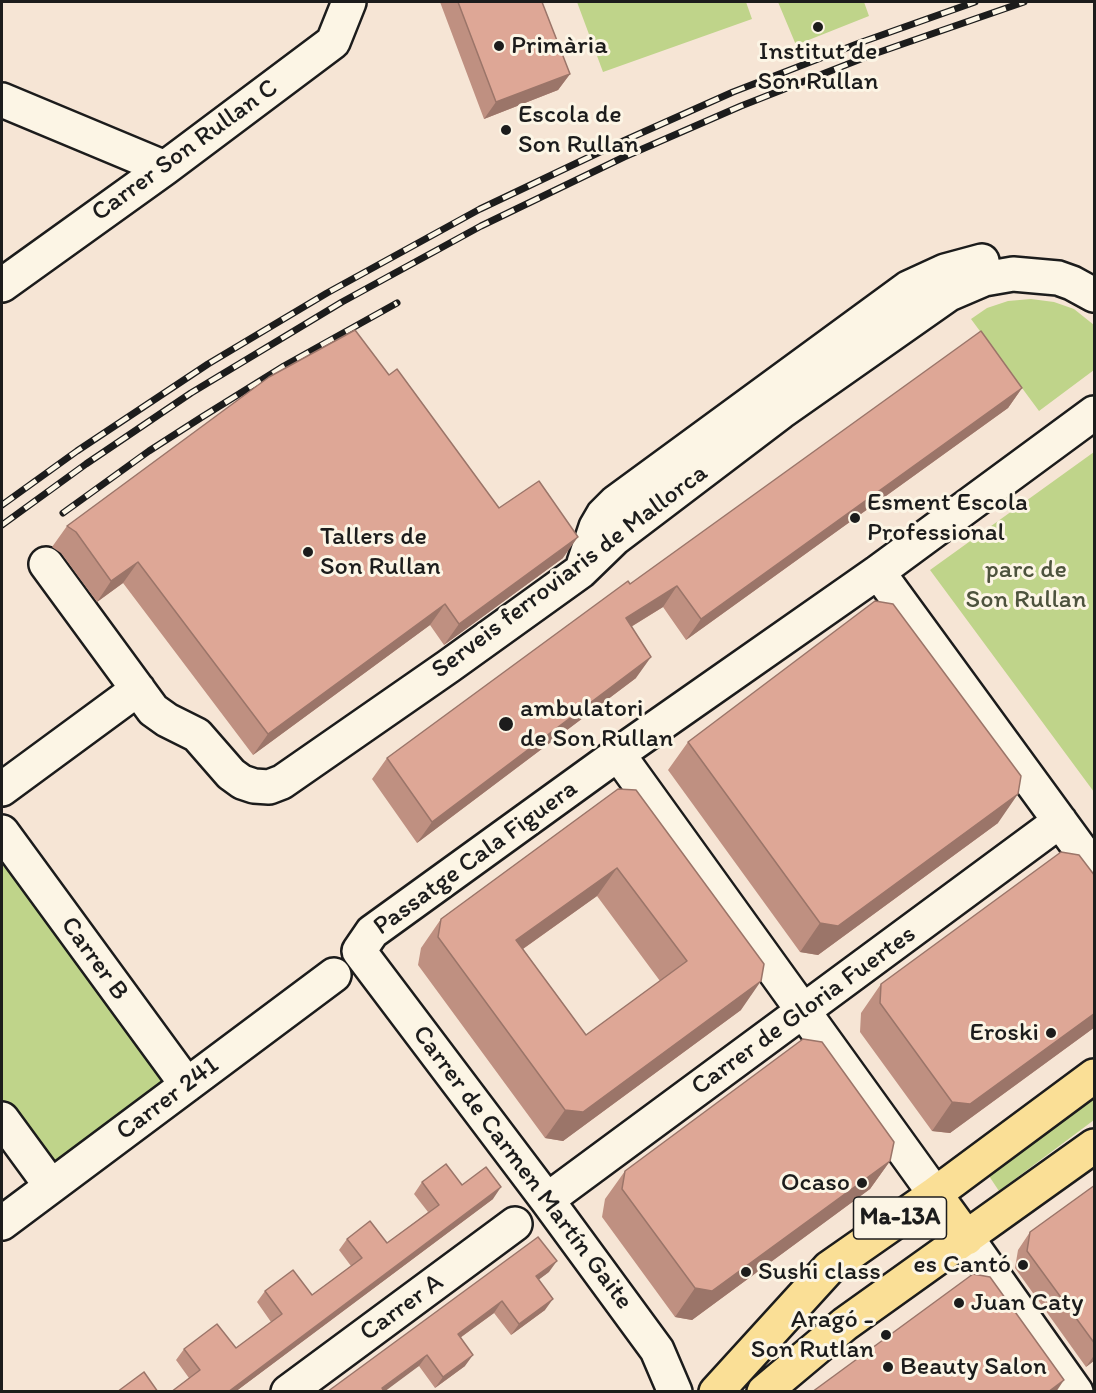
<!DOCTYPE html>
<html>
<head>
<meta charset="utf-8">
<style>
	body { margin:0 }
	#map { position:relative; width:1096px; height:1393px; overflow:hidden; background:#f6e5d5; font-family:Itim,sans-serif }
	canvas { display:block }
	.frame { position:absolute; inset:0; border:3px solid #1c1c1c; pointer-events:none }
</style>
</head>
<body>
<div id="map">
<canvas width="1096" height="1393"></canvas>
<div class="frame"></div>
</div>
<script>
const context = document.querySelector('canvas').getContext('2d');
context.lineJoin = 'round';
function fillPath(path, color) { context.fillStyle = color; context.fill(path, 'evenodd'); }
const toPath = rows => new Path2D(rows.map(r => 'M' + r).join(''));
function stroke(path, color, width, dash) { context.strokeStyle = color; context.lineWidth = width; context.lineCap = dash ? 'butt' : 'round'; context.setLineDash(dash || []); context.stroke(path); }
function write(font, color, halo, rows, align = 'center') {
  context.font = font + ' Itim,sans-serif'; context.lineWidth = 6; context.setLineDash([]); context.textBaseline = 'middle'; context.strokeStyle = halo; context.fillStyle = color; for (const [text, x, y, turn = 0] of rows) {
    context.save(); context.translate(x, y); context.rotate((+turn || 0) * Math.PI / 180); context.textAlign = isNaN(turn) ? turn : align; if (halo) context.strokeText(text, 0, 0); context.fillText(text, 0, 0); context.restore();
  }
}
fillPath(toPath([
	[577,2,746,2,752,19,603,72],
	[778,2,864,2,869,16,796,45],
	[1031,299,1054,302,1074,309,1094,325,1094,370,1039,411,971,319,987,308,1008,301],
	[1094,452,1094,792,930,570],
	[2,832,187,1085,51,1186,2,1119],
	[1094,1099,1094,1120,999,1191,989,1176]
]), '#bfd48a');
const minor = toPath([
	[2,100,165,168],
	[2,285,165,168,333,42,349,2],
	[584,563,596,527,603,515,616,502,908,288,945,271,982,261],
	[46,564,153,710,167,720,197,735,231,774,242,782,254,786,269,787,282,782,449,666,581,571,615,538,781,412,949,294,984,279,1013,274,1058,278,1072,283,1094,295],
	[878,572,1094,868],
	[618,754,935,1194],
	[2,789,138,689],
	[2,832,187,1085],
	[2,1119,51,1186],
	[547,1200,1060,821],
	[2,1223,334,975],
	[967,1238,1076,1392],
	[288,1392,515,1224],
	[675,1392,657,1350,547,1200,359,951,372,932,618,754,878,572,1094,413]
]);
const major = toPath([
	[935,1194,967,1238],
	[716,1392,829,1268,935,1194,1094,1076],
	[764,1392,845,1324,1094,1146]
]);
stroke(minor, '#1c1c1c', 38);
stroke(major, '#1c1c1c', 38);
stroke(minor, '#fcf5e5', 33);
stroke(major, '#fadf96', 33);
const rail = toPath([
	[2,505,77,451,208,364,327,293,480,209,621,142,733,92,862,42,975,2],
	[63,513,149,451,202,417,284,366,397,303],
	[2,525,86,464,191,393,342,302,481,226,624,157,741,106,871,55,1024,2]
]);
stroke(rail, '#1c1c1c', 7);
stroke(rail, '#fcf5e5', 4.5, [14]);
fillPath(toPath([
	[440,2,542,2,570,74,558,90,484,119],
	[389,375,499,508,563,558,444,645,430,625,253,755,123,583,97,602,61,553,52,547,67,526],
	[1022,388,1008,408,686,640,663,607,631,627,636,678,417,843,372,779,387,758,630,584],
	[688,742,998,823,818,955,800,952,668,770],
	[618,789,741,1010,563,1141,545,1138,418,965,421,948,441,919],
	[597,896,660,981,586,1035,523,949],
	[1095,876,1095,1027,950,1133,932,1131,860,1032,861,1013,881,984],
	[890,1161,870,1189,692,1320,675,1317,602,1217,605,1199,625,1171],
	[422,1182,462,1185,493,1199,235,1392,171,1392,189,1378,176,1360,184,1349,236,1348,271,1322,257,1302,265,1291,312,1295,351,1266,339,1250,347,1239,387,1243,428,1212,414,1194],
	[1095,1185,1095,1360,1086,1367,1015,1268,1018,1250,1030,1232],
	[549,1272,539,1279,545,1310,511,1335,494,1313,460,1338,465,1366,435,1388,419,1366,327,1392]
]), '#bf9081');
fillPath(toPath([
	[570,74,558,90,484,119,496,102],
	[1022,388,1008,408,686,640,701,619],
	[578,537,563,558,444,645,459,624],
	[138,562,123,583,97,602,111,581],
	[677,586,663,607,611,639,626,618],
	[445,604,430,625,253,755,268,734],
	[651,657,636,678,417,843,432,822],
	[1018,794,998,823,818,955,800,952,820,923],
	[617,868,597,896,496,968,516,940],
	[761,981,741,1010,563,1141,545,1138,565,1110],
	[1095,1013,1095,1027,950,1133,932,1131,952,1102],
	[890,1161,870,1189,692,1320,675,1317,695,1288],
	[501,1187,493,1199,235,1392,228,1392],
	[557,1261,549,1272,529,1287,536,1276],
	[553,1299,545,1310,511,1335,519,1324],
	[502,1301,494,1313,450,1345,458,1334],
	[1095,1354,1095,1360,1086,1367],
	[427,1355,419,1366,384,1392,382,1388],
	[473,1355,465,1366,435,1388,443,1377],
	[1064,1380,1056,1392,1048,1392]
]), '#9b7569');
const building = toPath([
	[458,2,542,2,570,74,496,102,458,2],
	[355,330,389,375,397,369,499,508,539,481,578,537,459,624,445,604,268,734,138,562,111,581,76,532,67,526,269,377,355,330],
	[981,331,1022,388,701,619,677,586,626,618,651,657,432,822,387,758,628,581,630,584,981,331],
	[875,601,893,604,1021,776,1018,794,838,926,820,923,688,742,875,601],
	[618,789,636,790,764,964,761,981,583,1112,565,1110,438,937,441,919,618,789],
	[617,868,687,961,586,1035,516,940,617,868],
	[1061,852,1079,855,1095,876,1095,1013,970,1104,952,1102,880,1003,881,984,1061,852],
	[803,1039,822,1042,894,1142,890,1161,712,1291,695,1288,622,1189,625,1171,803,1039],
	[446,1164,462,1185,486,1167,501,1187,228,1392,171,1392,200,1370,184,1349,217,1324,236,1348,282,1314,265,1291,293,1270,312,1295,362,1258,347,1239,370,1221,387,1243,439,1205,422,1182,446,1164],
	[1095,1185,1095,1344,1027,1251,1030,1232,1095,1185],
	[538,1237,557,1261,536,1276,553,1299,519,1324,502,1301,458,1334,473,1355,443,1377,427,1355,382,1388,384,1392,327,1392,538,1237],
	[973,1274,990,1277,1064,1380,1048,1392,812,1392,973,1274],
	[144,1372,158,1392,117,1392,144,1372]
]);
fillPath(building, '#dea796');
stroke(building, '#9b7569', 1.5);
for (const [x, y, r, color] of [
	[818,27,6,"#1c1c1c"],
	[499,46,6,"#1c1c1c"],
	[506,130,6,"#1c1c1c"],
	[855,518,6,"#1c1c1c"],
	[308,552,6,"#1c1c1c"],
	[506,724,8,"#1c1c1c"],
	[1051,1033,6,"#1c1c1c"],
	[862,1183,6,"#1c1c1c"],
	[1023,1265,6,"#1c1c1c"],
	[746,1272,6,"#1c1c1c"],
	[959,1303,6,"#1c1c1c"],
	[886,1335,6,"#1c1c1c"],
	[888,1367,6,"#1c1c1c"]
]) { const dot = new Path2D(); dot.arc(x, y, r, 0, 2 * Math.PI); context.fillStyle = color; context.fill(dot); stroke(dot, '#fcf5e5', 2); }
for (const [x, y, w] of [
	[900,1218,93]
]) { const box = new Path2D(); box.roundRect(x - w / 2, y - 21, w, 42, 4.5); context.fillStyle = '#fcf5e5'; context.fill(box); stroke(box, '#1c1c1c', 1.5); }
write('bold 24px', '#1c1c1c', null, [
	["Ma-13A",900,1218]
]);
write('26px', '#1c1c1c', '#fcf5e5', [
	["Primària",511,46],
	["Institut de",818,52,"center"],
	["Son Rullan",818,82,"center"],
	["Escola de",518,115],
	["Son Rullan",518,145],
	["Esment Escola",867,503],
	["Professional",867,533],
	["Tallers de",320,537],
	["Son Rullan",320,567],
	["ambulatori",520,709],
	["de Son Rullan",520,739],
	["Eroski",1039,1033,"right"],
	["Ocaso",850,1183,"right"],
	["es Cantó",1011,1265,"right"],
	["Sushi class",758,1272],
	["Juan Caty",971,1303],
	["Aragó -",874,1320,"right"],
	["Son Rutlan",874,1350,"right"],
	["Beauty Salon",900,1367]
], 'left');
write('26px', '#1c1c1c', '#fcf5e5', [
	["Carrer Son Rullan C",185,151,-36],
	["Serveis ferroviaris de Mallorca",570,572,-37],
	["Passatge Cala Figuera",476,858,-36],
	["Carrer B",94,959,54],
	["Carrer de Gloria Fuertes",804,1011,-36],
	["Carrer 241",168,1099,-37],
	["Carrer de Carmen Martín Gaite",522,1168,53],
	["Carrer A",402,1308,-36]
]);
write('26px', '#4d533d', '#fcf5e5', [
	["parc de",1026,570],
	["Son Rullan",1026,600]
]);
</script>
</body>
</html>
